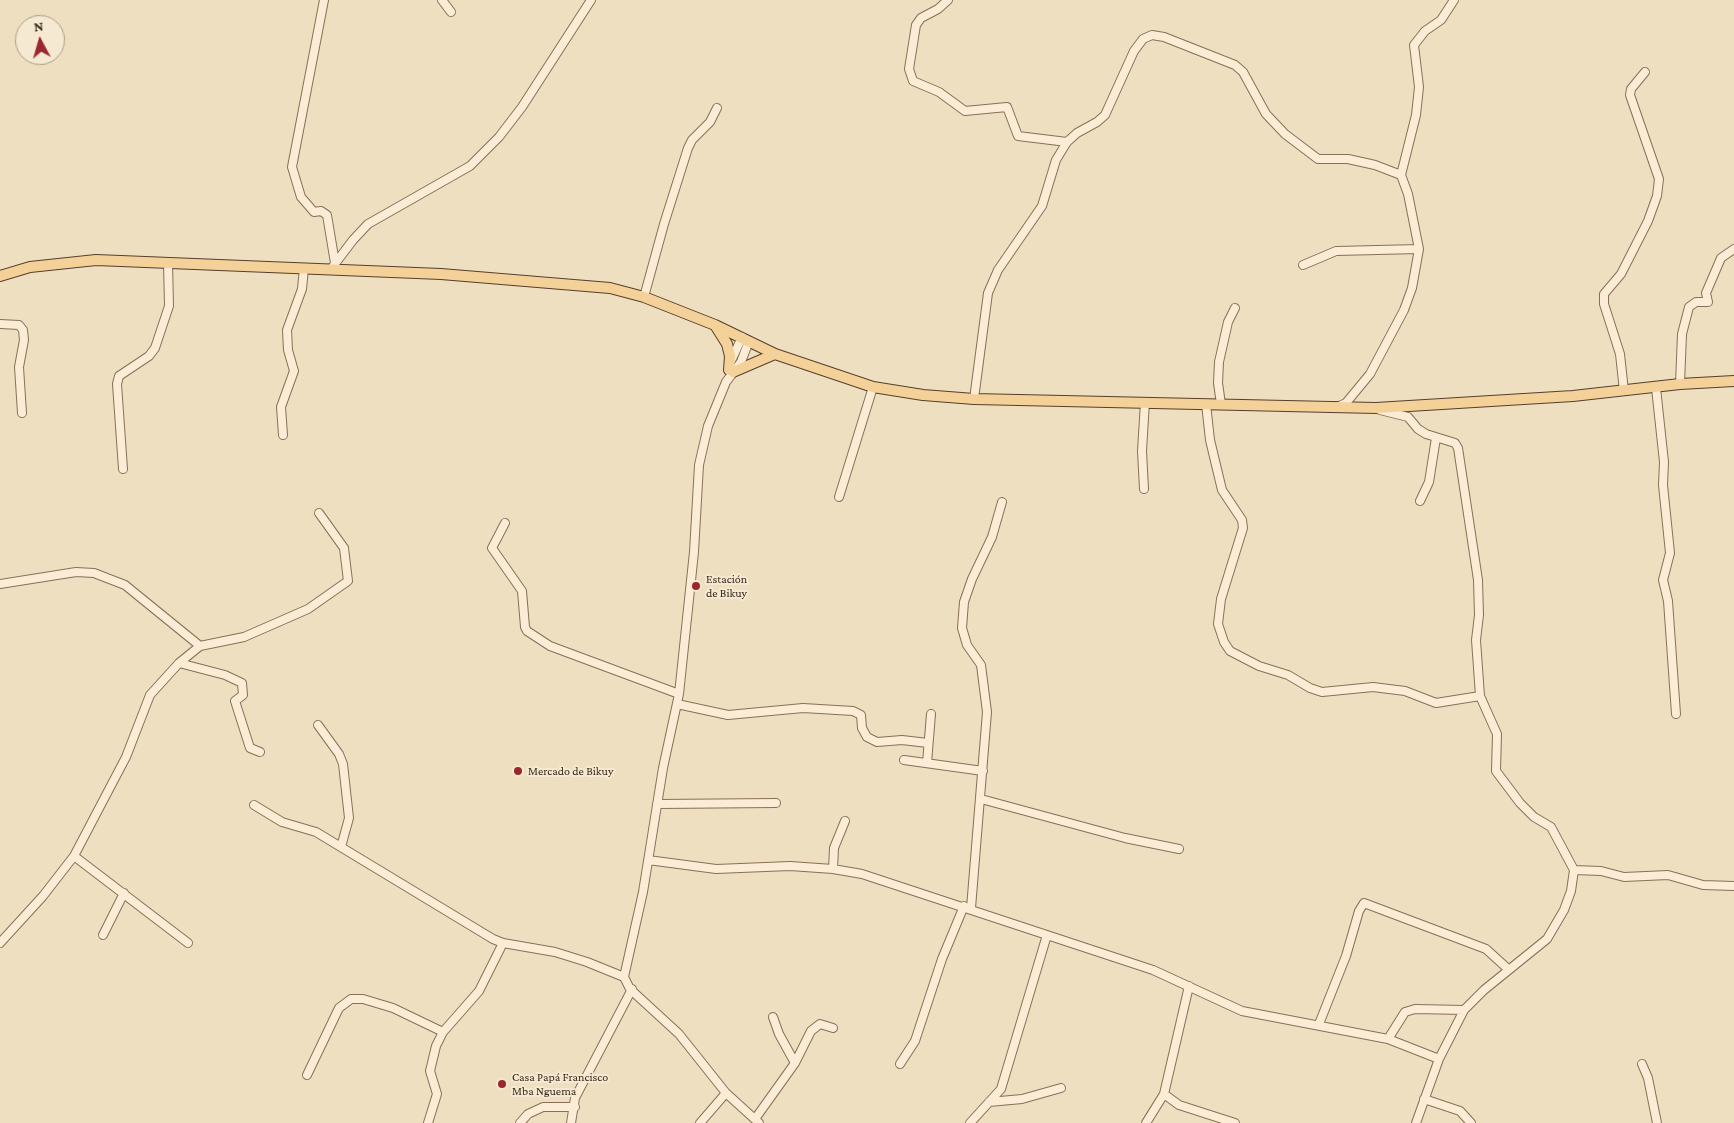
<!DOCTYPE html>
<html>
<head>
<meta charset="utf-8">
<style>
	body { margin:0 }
	#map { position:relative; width:1734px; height:1123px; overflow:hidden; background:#efdfc1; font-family:"Crimson Pro",serif }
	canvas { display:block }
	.north { position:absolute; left:15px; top:15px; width:50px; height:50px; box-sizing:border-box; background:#f6e9d1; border:1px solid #aa9c89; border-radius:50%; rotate:354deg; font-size:14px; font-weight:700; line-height:20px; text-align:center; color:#39291d }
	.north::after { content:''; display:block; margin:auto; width:18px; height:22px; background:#9a262f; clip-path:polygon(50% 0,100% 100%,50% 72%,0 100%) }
</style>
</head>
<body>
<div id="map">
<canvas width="1734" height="1123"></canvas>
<div class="north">N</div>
</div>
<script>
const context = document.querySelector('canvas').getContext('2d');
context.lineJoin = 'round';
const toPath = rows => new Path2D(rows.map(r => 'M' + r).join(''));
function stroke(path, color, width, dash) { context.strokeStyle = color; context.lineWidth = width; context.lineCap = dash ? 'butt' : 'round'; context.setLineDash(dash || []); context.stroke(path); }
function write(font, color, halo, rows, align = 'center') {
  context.font = font + ' "Crimson Pro",serif'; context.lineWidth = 4; context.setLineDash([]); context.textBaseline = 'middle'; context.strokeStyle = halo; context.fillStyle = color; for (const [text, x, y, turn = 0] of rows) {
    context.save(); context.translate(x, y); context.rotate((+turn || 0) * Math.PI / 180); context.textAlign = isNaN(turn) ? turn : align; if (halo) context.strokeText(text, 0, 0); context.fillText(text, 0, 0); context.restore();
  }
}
const minor = toPath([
	[324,0,292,167,301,197,314,212,321,211,327,215,335,263],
	[442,0,451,12],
	[948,0,938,9,921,18,916,25,909,69,913,81,939,92,965,111,1007,107,1018,136,1067,142],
	[1303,265,1336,251,1419,249],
	[331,269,353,240,368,224,470,166,499,137,522,107,591,0],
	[644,297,664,224,688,148,692,140,710,122,717,108],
	[0,324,19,325,23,330,24,340,19,367,22,413],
	[749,341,741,362,726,382,708,426,699,465,694,552,679,694,663,768,643,892,624,977,630,989,679,1034,726,1093,759,1123],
	[731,361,742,337],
	[1680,384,1682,334,1689,307,1696,302,1708,302,1706,293,1721,258,1734,249],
	[1656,388,1664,462,1663,485,1670,553,1663,580,1668,601,1676,714],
	[1624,391,1620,354,1604,304,1604,294,1621,274,1648,221,1657,196,1659,179,1630,95,1631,89,1645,72],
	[974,399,988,293,998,270,1042,206,1056,160,1067,142,1077,133,1097,122,1105,115,1134,51,1143,39,1152,35,1164,37,1235,65,1243,72,1266,114,1285,134,1318,159,1348,159,1375,165,1401,175],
	[1206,404,1210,440,1222,490,1242,520,1243,528,1221,599,1218,624,1224,642,1230,651,1259,666,1288,675,1310,688,1322,692,1373,687,1405,691,1436,703,1480,696],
	[1221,404,1218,383,1219,362,1228,322,1235,308],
	[1337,407,1346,403,1370,374,1404,310,1412,288,1419,249,1408,194,1401,175,1416,115,1419,87,1414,45,1425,31,1441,20,1454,0],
	[1380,410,1408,417,1418,429,1426,434,1455,443,1458,448,1478,580,1479,615,1476,640,1480,696,1497,734,1496,771,1520,803,1534,817,1551,827,1574,870,1571,891,1564,910,1547,939,1484,990,1464,1010,1439,1059,1416,1123],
	[283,435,281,407,294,371,288,350,287,330,302,289,304,268],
	[123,469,117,384,119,376,149,356,155,348,169,306,168,262],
	[1144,489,1142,451,1145,402],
	[839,497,873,387],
	[1420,501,1429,482,1436,438],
	[505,523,492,548,522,591,525,627,527,631,550,646,679,694],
	[0,584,76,572,94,573,125,585,200,646],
	[179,663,200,646,244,637,308,609,348,581,344,548,319,513],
	[677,704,728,715,803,708,853,711,861,715,862,728,867,737,877,742,902,740,928,743],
	[318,725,339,754,343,764,349,818,341,847],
	[904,760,983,771],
	[927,763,931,714],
	[981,799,1125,838,1179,849],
	[657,804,776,803],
	[254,805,282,822,316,832,493,939,503,943,555,952,587,962,624,977],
	[74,856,188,943],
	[648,860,716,869,790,866,833,869,862,874,1153,970,1242,1011,1388,1039,1439,1059],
	[833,869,834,848,845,821],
	[1574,870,1601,871,1624,877,1668,875,1703,885,1734,886],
	[971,908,987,712,981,665,967,645,962,628,964,602,972,579,992,537,1002,502],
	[103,935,124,893],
	[0,943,43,896,74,856,126,757,150,695,179,663,225,675,242,683,243,695,235,701,250,748,260,752],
	[773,1017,779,1034,795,1063],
	[1319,1024,1346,956,1359,911,1364,903,1486,949,1508,969],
	[1388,1039,1405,1012,1415,1009,1464,1010],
	[900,1064,915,1041,942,959,964,906],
	[1642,1064,1648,1078,1657,1123],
	[307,1075,339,1008,351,999,363,999,393,1008,443,1032],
	[1164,1094,1179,1105,1235,1123],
	[1424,1099,1460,1111,1471,1123],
	[989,1102,1022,1099,1061,1088],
	[755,1119,795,1063,811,1031,820,1024,833,1028],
	[428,1123,437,1094,430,1071,436,1046,443,1032,479,991,503,943],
	[520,1123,528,1114,543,1107,575,1107],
	[571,1123,575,1098,632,989],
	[700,1123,726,1093],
	[970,1123,1001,1089,1047,935],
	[1146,1123,1164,1094,1189,986]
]);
const major = toPath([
	[0,276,30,267,96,260,441,274,610,288,644,297,715,325,775,354,873,387,923,395,974,399,1376,408,1573,396,1680,384,1734,381],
	[715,325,727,344,730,356,729,370],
	[733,372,775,354]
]);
stroke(minor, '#896f58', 10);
stroke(major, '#573e2d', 12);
stroke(minor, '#faecd5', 8);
stroke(major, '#f4d198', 10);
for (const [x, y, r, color] of [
	[696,586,5,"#9a262f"],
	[518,771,5,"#9a262f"],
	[502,1084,5,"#9a262f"]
]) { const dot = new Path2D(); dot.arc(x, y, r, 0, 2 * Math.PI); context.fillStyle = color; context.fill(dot); stroke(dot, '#f6e9d1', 2); }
write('12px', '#39291d', '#f6e9d1', [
	["Estación",706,579],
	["de Bikuy",706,593],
	["Mercado de Bikuy",528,771],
	["Casa Papá Francisco",512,1077],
	["Mba Nguema",512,1091]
], 'left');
</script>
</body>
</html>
